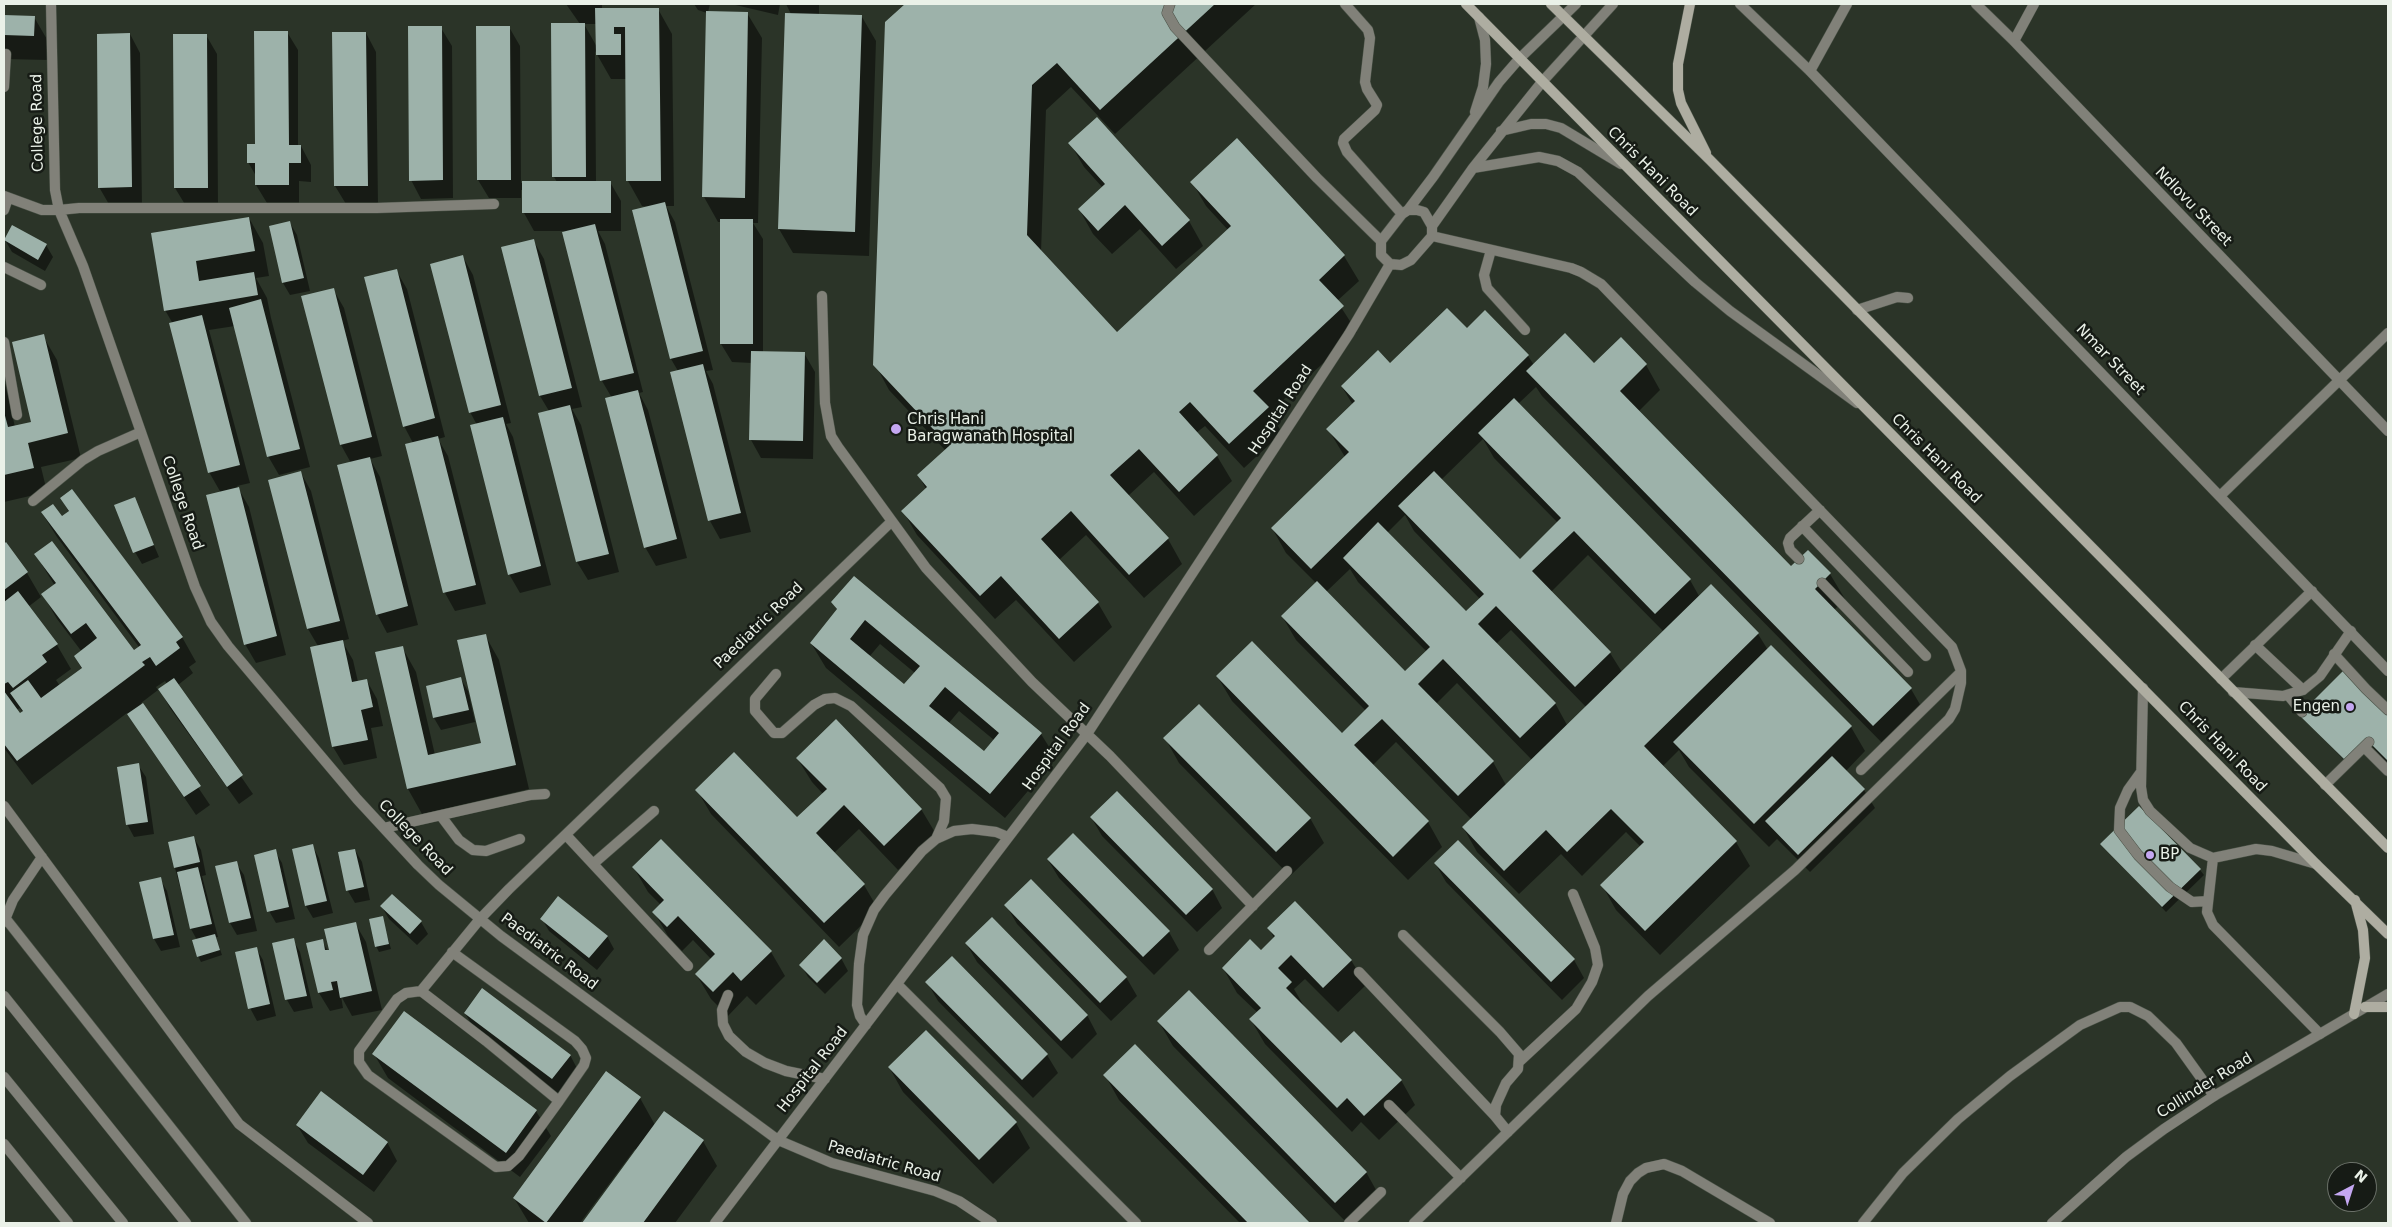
<!DOCTYPE html>
<html>
<head>
<meta charset="utf-8">
<style>
	body { margin:0 }
	#map { position:relative; width:2392px; height:1227px; overflow:hidden; background:#2b3428; font-family:"DejaVu Sans",sans-serif }
	canvas { display:block }
	.frame { position:absolute; inset:0; border:5px solid #eaf1e8; pointer-events:none }
	.north { position:absolute; left:2327px; top:1162px; width:50px; height:50px; box-sizing:border-box; background:#161b15; border:1px solid #6b7169; border-radius:50%; rotate:40deg; font-size:14px; font-weight:700; line-height:20px; text-align:center; color:#eaf1e8 }
	.north::after { content:''; display:block; margin:auto; width:18px; height:22px; background:#c4a7f1; clip-path:polygon(50% 0,100% 100%,50% 72%,0 100%) }
</style>
</head>
<body>
<div id="map">
<canvas width="2392" height="1227"></canvas>
<div class="frame"></div>
<div class="north">N</div>
</div>
<script>
const context = document.querySelector('canvas').getContext('2d');
context.lineJoin = 'round';
function fillPath(path, color) { context.fillStyle = color; context.fill(path, 'evenodd'); }
const toPath = rows => new Path2D(rows.map(r => 'M' + r).join(''));
function stroke(path, color, width, dash) { context.strokeStyle = color; context.lineWidth = width; context.lineCap = dash ? 'butt' : 'round'; context.setLineDash(dash || []); context.stroke(path); }
function write(font, color, halo, rows, align = 'center') {
  context.font = font + ' "DejaVu Sans",sans-serif'; context.lineWidth = 5; context.setLineDash([]); context.textBaseline = 'middle'; context.strokeStyle = halo; context.fillStyle = color; for (const [text, x, y, turn = 0] of rows) {
    context.save(); context.translate(x, y); context.rotate((+turn || 0) * Math.PI / 180); context.textAlign = isNaN(turn) ? turn : align; if (halo) context.strokeText(text, 0, 0); context.fillText(text, 0, 0); context.restore();
  }
}
fillPath(toPath([
	[566,4,602,4,602,9,658,9,672,34,674,206,666,206,675,222,713,370,706,371,713,384,751,532,720,539,710,521,671,373,678,371,671,359,633,211,650,207,642,206,628,181,627,79,611,79,595,51,596,182,610,182,621,201,621,231,598,231,605,244,643,392,639,393,648,410,687,558,656,566,645,547,612,398,602,381,563,231,534,231,524,213,523,190,521,190,521,198,489,198,478,180,509,27,520,46,521,183,557,182,554,177,580,24],
	[584,24,597,24,597,47],
	[694,4,710,4,708,12,747,13,762,38,758,223,753,223,763,239,763,352,804,353,815,372,813,459,761,458,751,440,752,363,732,362,721,344,721,222,718,222,704,197,707,13,698,10],
	[731,4,780,4,778,15],
	[786,4,819,4,819,15,862,17,876,41,869,256,793,253,779,229,791,14],
	[906,4,1256,4,1115,134,1071,87,1046,110,1041,252,1116,334,1228,230,1206,206,1192,182,1237,140,1344,256,1359,281,1337,301,1357,332,1270,412,1282,433,1244,468,1205,426,1196,433,1217,456,1232,481,1194,516,1154,472,1128,496,1168,539,1182,564,1144,598,1086,535,1059,560,1098,603,1112,627,1074,662,1016,600,995,619,917,535,903,511,926,489,919,476,946,451,889,390,875,364,886,23],
	[4,16,34,17,48,41,48,60,4,59],
	[441,28,452,46,453,198,421,199,411,180],
	[287,32,298,50,298,146,301,146,311,165,311,182,299,181,299,203,267,203,256,185,256,176,248,162,256,146],
	[366,33,376,52,378,204,346,204,335,186],
	[130,34,140,53,142,206,110,206,99,187],
	[206,35,217,54,218,206,186,206,175,188],
	[1070,143,1189,221,1203,246,1176,269,1140,229,1112,254,1093,234,1079,209,1103,188,1084,167],
	[249,218,263,243,269,276,256,278,267,298,271,318,310,467,279,475,268,456,235,326,209,330,250,483,237,486,249,507,286,655,256,663,245,644,221,493,209,472,173,324,165,310,152,234],
	[290,223,297,235,310,291,290,295,283,283,270,227],
	[5,240,46,245,53,257,45,271,12,252],
	[533,240,544,259,582,407,572,409,581,425,619,572,588,580,577,562,539,414,549,411,540,396,502,248],
	[463,257,473,275,511,423,506,424,513,437,551,585,520,593,509,574,477,425,470,412],
	[396,270,407,289,445,437,438,439,448,456,486,604,455,611,445,593,406,445,413,443,404,426],
	[333,289,344,308,382,456,370,459,380,477,418,625,387,633,377,614,351,463,341,445,303,297],
	[1485,312,1528,356,1534,365,1594,365,1621,339,1646,365,1660,390,1638,412,1791,568,1808,552,1830,574,1845,599,1834,610,1911,689,1925,713,1888,749,1542,396,1536,387,1518,404,1690,580,1699,596,1711,585,1758,634,1768,650,1851,727,1865,751,1846,771,1864,790,1875,808,1810,872,1777,839,1769,847,1689,767,1679,750,1662,767,1736,842,1750,866,1660,955,1616,910,1602,885,1641,847,1626,832,1582,876,1561,854,1519,894,1477,852,1463,827,1471,819,1396,742,1372,766,1428,822,1442,847,1408,880,1232,701,1217,676,1342,735,1366,711,1296,640,1282,616,1316,583,1286,553,1272,528,1345,457,1328,429,1353,405,1342,387,1467,329],
	[1483,439,1494,458,1558,523,1520,560,1441,480],
	[1405,515,1414,531,1480,599,1466,613,1387,533],
	[1588,555,1663,631,1622,672,1610,653,1551,592],
	[1350,569,1358,582,1427,652,1405,673,1326,592],
	[1511,630,1586,707,1567,725,1555,703,1496,644],
	[1457,683,1532,760,1506,785,1493,762,1436,704],
	[43,336,57,360,81,458,41,467,47,492,4,502,4,379,15,427,33,422],
	[301,473,311,491,349,639,342,641,353,660,358,682,367,681,377,699,383,726,371,728,377,758,344,765,333,747,311,648,318,646,308,629],
	[61,498,182,637,196,662,189,667,193,673,178,685,253,794,239,804,170,708,160,690,167,684,165,681,156,687,158,690,141,703,210,805,196,815,127,713,32,785,4,748,4,545,5,544,27,573,41,597,28,607,57,645,71,669,56,680,60,686,82,669,75,657,82,652,57,619,43,595,55,586,36,555,133,652,139,647,57,537,42,513,62,518,69,512],
	[20,708,23,713,20,715,16,710],
	[134,498,159,557,142,564,135,552],
	[854,578,1041,734,1056,758,1005,818,826,668,811,643,837,610,833,602],
	[880,644,915,673,904,686,869,657],
	[959,711,994,740,984,753,948,724],
	[485,635,499,660,529,789,422,814,408,789,377,653,402,647,416,672,435,755,483,744],
	[2344,672,2388,716,2388,764,2369,743,2348,764,2301,715],
	[461,679,468,691,475,722,441,730,434,718,427,686],
	[1165,738,1310,818,1324,843,1290,876,1179,763],
	[797,758,921,809,936,834,898,870,859,829,834,853,864,885,878,909,839,947,711,814,697,790,797,819,823,794,812,782],
	[138,765,146,777,154,834,134,837,127,824],
	[1091,817,1212,889,1222,908,1197,932,1102,836],
	[194,838,201,850,206,875,202,876,218,937,216,937,222,955,201,962,198,956,197,940,191,929,175,868],
	[2102,844,2200,870,2204,875,2166,912],
	[312,845,319,858,333,913,313,918,306,906],
	[355,850,362,862,370,900,355,903,348,891,340,853],
	[275,851,282,863,295,919,276,923,269,911],
	[1048,860,1169,932,1179,950,1154,975,1059,878],
	[236,863,244,875,257,931,237,935,230,923,217,867],
	[1435,863,1574,960,1584,978,1562,1000,1446,882],
	[634,868,771,952,785,976,756,1005,747,996,728,1016,711,999,696,974,711,959,693,940,682,951,668,936,654,912,661,905,648,892],
	[160,879,167,891,180,947,161,951,154,939,141,883],
	[1006,905,1126,977,1137,996,1111,1021,1017,924],
	[382,907,421,922,428,934,417,945,389,919],
	[382,918,391,949,379,952,376,946],
	[542,919,607,936,614,949,597,970,549,931],
	[355,923,366,942,382,1010,352,1016,341,996,343,1008,330,1011,319,993,308,944,322,941,328,951,331,950],
	[1269,928,1351,960,1366,985,1338,1012,1305,979,1294,989,1305,1008,1341,1045,1401,1080,1415,1105,1379,1140,1361,1122,1352,1132,1265,1044,1251,1020,1258,1013,1237,993,1223,968,1261,952,1274,938],
	[293,940,300,952,313,1008,294,1012,287,1000,274,944],
	[966,943,1087,1015,1097,1034,1072,1059,977,962],
	[256,948,263,960,276,1016,257,1021,250,1008],
	[841,958,848,971,825,994,808,977,801,965],
	[927,982,1047,1055,1058,1073,1033,1098,938,1001],
	[404,1013,536,1111,551,1136,520,1177,388,1078,374,1054],
	[465,1013,570,1055,580,1074,563,1097,476,1032],
	[1159,1022,1366,1172,1380,1197,1347,1223,1173,1046],
	[1135,1046,1308,1223,1240,1223,1119,1100,1105,1075],
	[889,1067,1016,1123,1030,1148,993,1184,903,1092],
	[640,1098,655,1125,703,1141,717,1166,675,1223,584,1223,637,1150,635,1149,580,1223,529,1223,514,1198],
	[297,1125,387,1142,397,1161,374,1192,308,1143]
]), '#0007');
fillPath(toPath([
	[905,4,1215,4,1100,110,1057,63,1032,85,1027,235,1117,332,1231,226,1190,182,1237,138,1345,255,1319,280,1344,306,1253,391,1269,407,1229,444,1190,402,1179,412,1218,455,1179,492,1139,449,1110,475,1169,538,1129,575,1071,511,1041,539,1099,602,1059,639,1001,576,980,596,901,511,927,487,917,475,949,446,873,365,885,22],
	[595,8,659,8,661,181,626,181,625,27,614,27,614,34,621,34,621,55,596,55],
	[706,11,748,12,745,198,702,197],
	[785,13,862,15,855,232,778,229],
	[4,15,35,16,34,36,4,35],
	[551,23,585,23,586,177,552,177],
	[408,26,442,26,443,180,409,181],
	[476,26,510,26,511,180,477,180],
	[254,31,288,31,289,145,301,145,301,163,289,163,289,185,255,185,255,163,247,163,247,144,255,144],
	[332,32,366,32,368,186,334,186],
	[130,33,132,187,98,188,97,34],
	[173,34,207,34,208,188,174,188],
	[1097,117,1190,220,1162,246,1125,205,1098,231,1078,209,1105,184,1068,143],
	[522,181,611,181,611,213,522,213],
	[665,202,703,351,670,359,632,210],
	[249,217,255,251,196,261,199,281,254,272,258,295,164,311,151,233],
	[720,219,753,219,753,344,720,344],
	[290,221,304,278,282,283,269,226],
	[595,224,634,373,600,381,562,232],
	[12,225,47,244,38,260,4,240],
	[534,239,572,388,539,396,501,247],
	[463,255,501,405,469,413,430,264],
	[397,269,435,418,403,427,364,277],
	[334,288,372,437,340,445,301,296],
	[261,299,300,449,267,457,229,308],
	[1447,308,1467,328,1485,310,1529,355,1311,569,1271,528,1349,452,1326,429,1355,401,1341,386,1378,350,1390,363],
	[202,315,240,465,208,473,169,323],
	[1565,333,1594,363,1621,337,1647,364,1620,391,1791,566,1808,550,1831,573,1815,589,1912,688,1873,726,1526,371],
	[44,334,68,433,28,443,34,468,4,475,4,412,8,427,31,422,12,342],
	[751,351,805,352,803,441,749,440],
	[703,364,741,513,708,521,670,372],
	[638,390,677,539,644,548,605,398],
	[1514,398,1691,579,1655,614,1574,531,1532,571,1611,652,1575,687,1496,606,1478,624,1556,703,1520,738,1443,659,1418,684,1494,761,1458,796,1382,719,1354,745,1429,821,1393,857,1216,676,1252,641,1342,733,1369,706,1281,616,1317,581,1405,671,1430,647,1343,558,1378,522,1466,611,1484,594,1398,506,1434,471,1520,559,1561,518,1478,433],
	[570,405,609,554,576,562,538,413],
	[503,417,541,566,508,575,470,425],
	[438,436,476,585,443,593,405,444],
	[370,457,408,606,376,615,337,465],
	[301,471,340,621,307,629,268,480],
	[239,487,277,636,244,645,206,495],
	[72,489,183,637,176,642,180,648,156,666,150,657,142,662,145,665,17,761,4,744,4,691,20,713,23,711,10,693,28,680,41,698,82,668,74,656,97,638,86,623,71,634,41,594,56,583,34,554,52,541,134,650,141,645,41,512,53,504,62,516,69,511,60,498],
	[135,497,154,545,133,553,114,505],
	[6,542,28,572,4,590,4,544],
	[854,576,1042,733,990,794,810,643,837,609,831,602],
	[865,620,920,666,904,684,850,639],
	[945,687,999,733,984,751,929,706],
	[1711,584,1759,633,1644,746,1737,841,1645,931,1600,885,1644,842,1611,809,1567,852,1546,830,1504,871,1462,827],
	[18,591,58,644,42,655,47,662,13,688,8,682,4,684,4,602],
	[486,634,516,765,407,789,375,652,403,646,428,755,481,743,457,640],
	[343,640,352,682,367,679,373,707,361,710,368,740,332,747,310,647],
	[1771,645,1852,726,1754,824,1673,742],
	[2344,670,2388,714,2388,761,2369,742,2345,760,2299,715],
	[461,677,469,710,433,718,426,686],
	[174,678,243,775,227,787,158,689],
	[143,703,201,786,184,797,127,714],
	[1199,704,1311,818,1276,852,1163,738],
	[836,719,922,809,884,846,844,805,816,833,865,884,824,923,695,790,734,752,797,817,827,789,796,758],
	[1832,756,1865,789,1798,855,1765,821],
	[139,763,148,822,126,825,117,767],
	[1117,791,1213,889,1186,915,1090,817],
	[2139,806,2201,869,2162,907,2100,844],
	[1073,833,1170,931,1143,957,1047,859],
	[194,836,200,862,174,868,168,842],
	[661,839,772,951,741,981,733,972,713,992,695,974,715,954,678,916,667,927,652,912,664,900,632,867],
	[1458,840,1575,959,1551,982,1434,863],
	[313,844,327,901,305,906,292,849],
	[276,849,289,907,267,912,254,855],
	[355,849,364,887,346,891,338,852],
	[237,861,251,918,229,923,215,866],
	[198,867,212,924,190,929,177,872],
	[161,877,174,935,153,939,139,882],
	[1031,879,1127,977,1100,1003,1004,905],
	[392,894,422,921,410,934,380,906],
	[558,896,608,936,589,958,540,919],
	[1295,901,1352,960,1323,988,1291,955,1278,968,1292,982,1286,988,1341,1043,1354,1031,1402,1080,1364,1116,1347,1098,1337,1108,1249,1019,1261,1008,1222,968,1250,939,1261,950,1275,936,1267,928],
	[383,916,389,944,375,947,369,919],
	[992,917,1088,1015,1061,1041,965,943],
	[356,922,372,991,340,998,337,981,331,982,333,990,318,993,306,943,323,939,325,950,329,950,324,929],
	[215,934,220,950,197,957,192,940],
	[294,938,307,996,285,1000,272,943],
	[824,939,842,958,817,983,799,965],
	[257,947,270,1004,248,1009,235,952],
	[952,956,1048,1054,1022,1080,925,982],
	[482,988,571,1055,552,1079,464,1013],
	[1189,990,1367,1172,1335,1203,1157,1021],
	[404,1011,537,1110,506,1153,372,1054],
	[926,1030,1017,1122,979,1160,888,1067],
	[1135,1044,1310,1223,1248,1223,1103,1075],
	[606,1071,641,1097,546,1223,513,1198],
	[321,1091,388,1142,363,1175,296,1125],
	[664,1111,704,1140,643,1223,582,1223]
]), '#9db2aa');
const service = toPath([
	[51,4,55,190,59,210,83,266,195,587,211,622,228,646,357,799,418,865,439,885,501,936,778,1140,832,1163,935,1191,959,1201,992,1223],
	[1170,4,1167,13,1175,27,1317,178,1381,241],
	[1345,4,1368,30,1370,38,1365,82,1367,89,1377,105,1375,110,1344,139,1343,143,1347,152,1402,214],
	[4,87,6,54],
	[1475,112,1483,87,1486,64,1485,40,1479,17],
	[1501,131,1531,124,1546,124,1561,128,1621,164],
	[1473,168,1539,157,1558,161,1578,172,1695,282,1730,311,1857,403],
	[4,196,42,210,59,210,79,208,377,208,494,204],
	[4,210,8,198],
	[1408,210,1433,177,1499,82,1519,59],
	[1408,210,1417,210,1424,212,1432,226,1432,236,1411,260,1401,265,1390,264,1381,255,1381,241,1402,214,1408,210],
	[1432,226,1473,168,1542,82],
	[1491,250,1484,275,1487,288,1525,330],
	[4,267,41,285],
	[822,296,825,403,831,436,838,447,926,568,1032,682,1110,756,1253,906],
	[1857,310,1897,297,1908,298],
	[4,342,17,415],
	[33,501,83,460,98,451,141,432],
	[1802,526,1926,656],
	[1799,559,1790,550,1788,543,1790,538,1820,510],
	[1822,583,1908,672],
	[2255,645,2303,690],
	[2334,654,2366,689,2388,710],
	[776,674,755,699,755,711,774,733,782,733,814,705,825,699,835,698,851,706,940,788,946,798,944,821,936,839,922,851,885,895,874,910,863,935,859,964,857,1005,860,1016,866,1025],
	[2143,688,2141,787,2143,800,2150,811,2190,848,2213,858,2256,849,2272,851,2316,864],
	[2233,692,2283,696,2303,690,2320,676,2351,631],
	[2288,695,2302,712],
	[2364,747,2388,771],
	[1861,770,1961,672],
	[2141,772,2128,790,2120,808,2119,830,2138,855,2170,887,2192,902,2208,901],
	[2325,785,2369,742],
	[4,806,239,1124,368,1223],
	[441,816,459,840,473,850,486,851,520,839],
	[384,828,530,795,545,794],
	[566,835,688,966],
	[936,839,954,831,972,829,996,832,1008,837],
	[2213,858,2207,912,2213,925,2320,1034],
	[593,864,654,811],
	[6,919,246,1223],
	[4,922,13,900,42,857],
	[1403,935,1500,1032,1519,1054,1518,1069,1506,1083,1496,1105,1495,1116,1508,1132],
	[1209,950,1287,871],
	[452,952,575,1041,582,1049,586,1058,584,1065,559,1101],
	[1359,972,1495,1116],
	[897,984,1136,1223],
	[421,991,486,1041,559,1101,519,1156,508,1166,496,1167,368,1075,359,1062,359,1051,397,999,406,993,421,991,480,919,509,889,891,522],
	[728,995,722,1010,723,1024,729,1036,746,1052,765,1063,786,1071,825,1079],
	[4,996,186,1223],
	[1520,1061,1576,1009,1592,982,1598,965,1595,948,1573,894],
	[4,1077,123,1223],
	[1389,1105,1461,1178],
	[4,1144,68,1223],
	[715,1223,1087,734,1349,334,1390,264],
	[1349,1223,1381,1192],
	[1414,1223,1648,996,1795,870,1949,719,1955,709,1961,683,1961,671,1952,647,1601,284,1581,272,1571,268,1432,236]
]);
const minor = toPath([
	[1740,4,1810,71,2388,671],
	[1976,4,2014,41,2388,431],
	[2014,41,2034,4],
	[1519,59,1576,4],
	[1810,71,1847,4],
	[1542,82,1613,4],
	[2220,496,2388,333],
	[2221,679,2312,591],
	[1616,1223,1623,1194,1630,1181,1638,1173,1646,1168,1664,1164,1682,1171,1770,1223],
	[1863,1223,1903,1173,1958,1119,2010,1076,2080,1025,2120,1007,2130,1007,2148,1016,2176,1043,2214,1096]
]);
const tertiary = toPath([
	[2052,1223,2126,1157,2164,1129,2214,1096,2388,994]
]);
const secondary = toPath([
	[1466,4,2316,864,2388,934],
	[1551,4,1710,160,2388,848],
	[1690,4,1678,64,1678,90,1681,103,1706,153],
	[2365,1007,2388,1007],
	[2354,1014,2365,958,2363,930,2355,900]
]);
stroke(service, '#4a5247', 11);
stroke(minor, '#4a5247', 11);
stroke(tertiary, '#4a5247', 11);
stroke(secondary, '#4a5247', 11);
stroke(service, '#818179', 10);
stroke(minor, '#818179', 10);
stroke(tertiary, '#818179', 10);
stroke(secondary, '#aeada1', 10);
for (const [x, y, r, color] of [
	[896,429,6,"#c4a7f1"],
	[2350,707,5,"#c4a7f1"],
	[2150,855,5,"#c4a7f1"]
]) { const dot = new Path2D(); dot.arc(x, y, r, 0, 2 * Math.PI); context.fillStyle = color; context.fill(dot); stroke(dot, '#161b15', 2); }
write('15px', '#eaf1e8', '#161b15', [
	["College Road",38,123,-91],
	["Chris Hani Road",1652,172,45],
	["Ndlovu Street",2193,207,46],
	["Nmar Street",2110,360,46],
	["Hospital Road",1281,410,-57],
	["Chris Hani Road",1936,459,45],
	["College Road",182,503,71],
	["Paediatric Road",759,626,-44],
	["Hospital Road",1057,747,-54],
	["Chris Hani Road",2222,747,46],
	["College Road",415,838,46],
	["Paediatric Road",549,952,37],
	["Hospital Road",813,1070,-52],
	["Collinder Road",2205,1086,-32],
	["Paediatric Road",884,1162,16]
]);
write('15px', '#eaf1e8', '#161b15', [
	["Chris Hani",907,420],
	["Baragwanath Hospital",907,437],
	["Engen",2340,707,"right"],
	["BP",2160,855]
], 'left');
</script>
</body>
</html>
